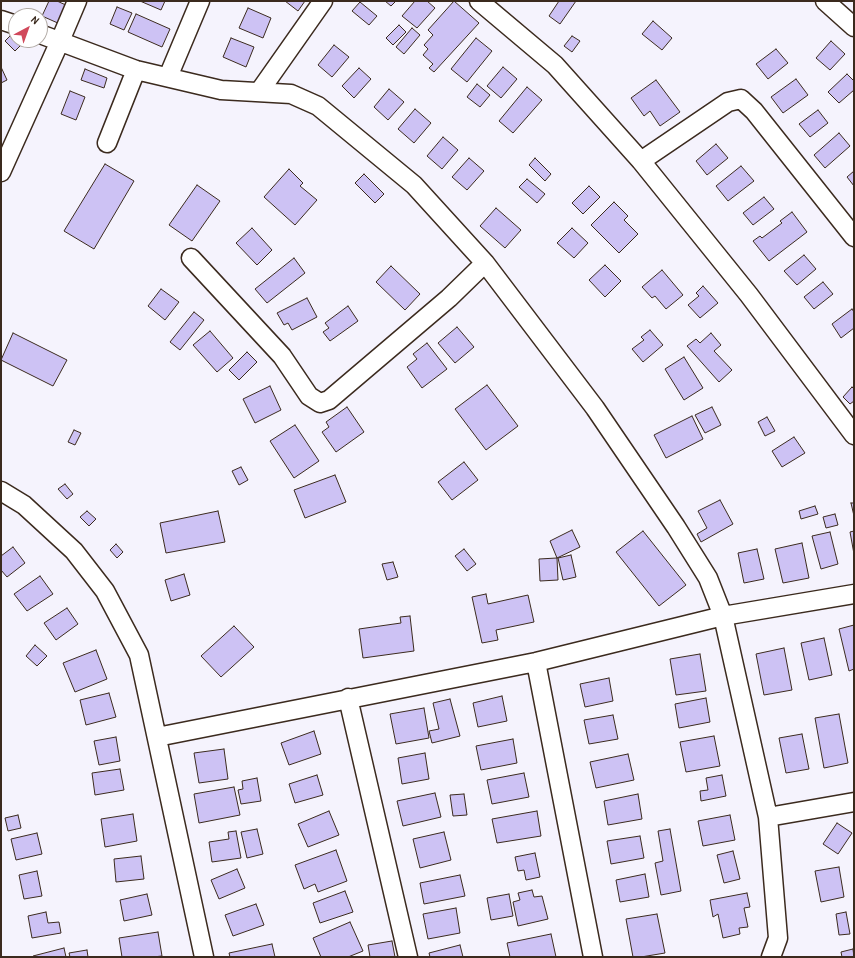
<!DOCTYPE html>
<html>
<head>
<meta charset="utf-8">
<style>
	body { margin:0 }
	#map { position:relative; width:855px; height:958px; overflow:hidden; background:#f5f3fd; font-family:"Patrick Hand",sans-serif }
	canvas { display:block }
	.frame { position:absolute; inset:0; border:2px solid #3b2a1e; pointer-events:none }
	.north { position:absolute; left:8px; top:8px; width:40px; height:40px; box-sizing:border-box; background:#fff; border:1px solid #b1aaa5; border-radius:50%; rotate:41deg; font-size:11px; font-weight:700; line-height:16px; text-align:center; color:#3b2a1e }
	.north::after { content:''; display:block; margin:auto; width:14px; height:18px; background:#d1495b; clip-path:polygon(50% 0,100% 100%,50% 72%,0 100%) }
</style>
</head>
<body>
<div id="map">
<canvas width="855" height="958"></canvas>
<div class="frame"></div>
<div class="north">N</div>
</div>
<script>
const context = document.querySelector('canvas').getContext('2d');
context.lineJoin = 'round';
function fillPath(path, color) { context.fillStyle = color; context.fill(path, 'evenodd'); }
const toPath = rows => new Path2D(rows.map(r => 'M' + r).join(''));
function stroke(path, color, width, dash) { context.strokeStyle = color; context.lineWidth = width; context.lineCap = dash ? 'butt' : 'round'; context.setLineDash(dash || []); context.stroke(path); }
const building = toPath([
	[49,1,57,1,68,6,60,24,42,16,49,1],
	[140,1,165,1,161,10,140,1],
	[285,1,305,1,298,11,285,1],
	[385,1,396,1,391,6,385,1],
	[415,1,427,1,435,8,417,28,402,16,415,1],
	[454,1,479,23,434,72,429,68,433,64,423,55,428,49,424,45,433,35,428,30,454,1],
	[559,1,576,1,560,24,549,16,559,1],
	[360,2,377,16,369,25,352,11,360,2],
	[117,7,132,13,124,30,110,24,117,7],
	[248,8,271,18,263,38,239,28,248,8],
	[136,14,170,29,162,47,128,32,136,14],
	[653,21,672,38,662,50,642,34,653,21],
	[399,25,406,32,393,45,386,38,399,25],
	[412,28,420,35,404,54,396,47,412,28],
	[10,36,20,46,15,51,5,41,10,36],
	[572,36,580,41,572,52,564,46,572,36],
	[231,38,254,47,246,67,223,57,231,38],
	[476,38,492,51,467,82,451,69,476,38],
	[831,41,845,54,830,70,816,58,831,41],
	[334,45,349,57,332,77,318,65,334,45],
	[776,49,788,63,768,79,756,64,776,49],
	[1,67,7,80,1,83,1,67],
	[503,67,517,79,501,98,487,86,503,67],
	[359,68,371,79,354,98,342,86,359,68],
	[85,69,107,78,104,88,81,80,85,69],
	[847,74,854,81,854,90,839,103,828,92,847,74],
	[796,79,808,95,783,113,771,97,796,79],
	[656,80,680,112,660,126,650,111,644,116,631,98,656,80],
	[477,84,490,95,480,107,467,97,477,84],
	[527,87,542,100,513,133,499,121,527,87],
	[389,89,404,102,388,120,374,107,389,89],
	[70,91,85,97,76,120,61,114,70,91],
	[415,109,431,123,414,143,398,129,415,109],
	[818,110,828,123,810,137,799,124,818,110],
	[839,133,850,146,825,168,814,155,839,133],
	[443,137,458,150,442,169,427,156,443,137],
	[716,144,728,158,707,175,696,161,716,144],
	[469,158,484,171,467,190,452,177,469,158],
	[535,158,551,174,545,181,529,165,535,158],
	[105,164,134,181,94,249,64,231,105,164],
	[741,166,754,181,728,201,716,186,741,166],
	[289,169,303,183,300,186,317,200,295,225,264,197,289,169],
	[854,171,854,186,847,177,854,171],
	[364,174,384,194,375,203,355,183,364,174],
	[527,179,545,194,537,203,519,187,527,179],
	[197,185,220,201,192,241,169,225,197,185],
	[589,186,600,197,583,214,572,203,589,186],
	[764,197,774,209,753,225,743,213,764,197],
	[614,202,628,216,624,220,638,234,619,253,591,225,614,202],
	[496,208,521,230,505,248,480,226,496,208],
	[792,212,807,232,769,261,753,241,760,236,762,238,782,223,780,221,792,212],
	[252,228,272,250,257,265,236,243,252,228],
	[572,228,588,243,574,258,557,243,572,228],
	[804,255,816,269,797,285,784,271,804,255],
	[294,258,305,273,267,303,255,289,294,258],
	[605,265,621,281,605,297,589,280,605,265],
	[391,266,420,294,405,310,376,282,391,266],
	[662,270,683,295,666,309,655,296,652,298,642,287,662,270],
	[823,282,833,294,814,309,804,297,823,282],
	[703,286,718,303,700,318,688,305,699,296,696,293,703,286],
	[161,289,179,302,165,320,148,306,161,289],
	[307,298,317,317,292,330,288,323,284,325,277,313,307,298],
	[348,306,358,321,330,341,323,332,329,328,325,323,348,306],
	[852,309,854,312,854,328,841,338,832,324,852,309],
	[194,312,204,320,180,350,170,342,194,312],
	[457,327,474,347,455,363,438,343,457,327],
	[650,330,663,345,643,362,632,349,644,340,641,337,650,330],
	[210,331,233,358,217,372,193,345,210,331],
	[13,333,67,360,53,386,1,360,13,333],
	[711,333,721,345,714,351,732,370,719,382,687,346,696,339,700,343,711,333],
	[427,343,447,369,422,388,407,367,417,359,413,354,427,343],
	[247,352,257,362,239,380,229,370,247,352],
	[684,357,703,388,684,400,665,369,684,357],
	[487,385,518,426,486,450,455,409,487,385],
	[270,386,281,410,255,423,243,399,270,386],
	[852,387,854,389,854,401,850,404,843,397,852,387],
	[347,407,364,432,336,452,322,432,329,427,326,422,347,407],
	[712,407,721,425,705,433,695,415,712,407],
	[692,416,703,439,666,458,654,435,692,416],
	[767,417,775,431,765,436,758,422,767,417],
	[295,425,319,461,294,478,270,441,295,425],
	[74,430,81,433,75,445,68,442,74,430],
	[794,437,805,453,782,467,772,451,794,437],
	[464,462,478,480,452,500,438,482,464,462],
	[241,467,248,480,239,485,232,471,241,467],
	[335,475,346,502,305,518,294,490,335,475],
	[65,484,73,494,67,499,58,489,65,484],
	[720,500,733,524,701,542,697,534,707,528,698,511,720,500],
	[851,503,854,503,854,516,851,503],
	[815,506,818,514,801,519,799,511,815,506],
	[87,511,96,519,89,526,80,517,87,511],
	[218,511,225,542,166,553,160,523,218,511],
	[835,514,838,525,826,528,823,517,835,514],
	[572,530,580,547,557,558,550,541,572,530],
	[643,531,686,585,659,606,616,552,643,531],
	[854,531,854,554,850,532,854,531],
	[830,532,838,564,821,569,812,536,830,532],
	[802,543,809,578,783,583,775,549,802,543],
	[116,544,123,552,117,558,110,550,116,544],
	[13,547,25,563,7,577,1,570,1,556,13,547],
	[464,549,476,564,467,571,455,556,464,549],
	[757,549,764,579,744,583,738,553,757,549],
	[571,555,576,577,563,580,558,558,571,555],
	[557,558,558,580,540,581,539,559,557,558],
	[393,562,398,577,387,580,382,564,393,562],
	[184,574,190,595,171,601,165,580,184,574],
	[40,576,53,594,27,611,14,594,40,576],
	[486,594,488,604,528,595,534,622,496,630,498,640,482,643,472,597,486,594],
	[67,608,78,624,56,640,44,623,67,608],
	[410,616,414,651,363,658,359,629,401,623,400,617,410,616],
	[854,625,854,669,849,671,839,629,854,625],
	[234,626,254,647,221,677,201,656,234,626],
	[824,638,832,675,809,680,801,643,824,638],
	[35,645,47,656,37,666,26,656,35,645],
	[784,648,792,690,764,695,756,654,784,648],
	[96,650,107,679,75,692,63,663,96,650],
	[700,654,706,691,676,695,670,659,700,654],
	[609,678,613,701,585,707,580,684,609,678],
	[109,693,116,717,86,725,80,700,109,693],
	[502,696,507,721,478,727,473,703,502,696],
	[706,698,710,722,679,728,675,704,706,698],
	[450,699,460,736,432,743,429,731,439,729,433,703,450,699],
	[424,708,429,738,396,744,390,714,424,708],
	[839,714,848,763,824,768,815,718,839,714],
	[613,715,618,739,589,744,584,720,613,715],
	[314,731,321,754,289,765,281,743,314,731],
	[802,734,809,769,786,773,779,738,802,734],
	[714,736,720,766,686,772,680,742,714,736],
	[116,737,120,761,99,765,94,741,116,737],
	[513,739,517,763,481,770,476,746,513,739],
	[224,749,228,779,199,783,194,753,224,749],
	[425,753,429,779,402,784,398,758,425,753],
	[628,754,634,780,596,788,590,762,628,754],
	[120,769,124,790,95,795,92,773,120,769],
	[524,773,529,797,492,804,487,780,524,773],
	[317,775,323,795,295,803,289,784,317,775],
	[722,775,726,796,701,801,700,791,708,790,706,778,722,775],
	[257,778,261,801,241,804,238,790,243,789,242,781,257,778],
	[234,787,240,815,199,823,194,794,234,787],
	[435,793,441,817,403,826,397,801,435,793],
	[464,794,467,815,453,816,450,795,464,794],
	[638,794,642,819,608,825,604,801,638,794],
	[329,811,339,835,308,847,298,824,329,811],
	[537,811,541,836,497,843,492,819,537,811],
	[133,814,137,841,105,847,101,819,133,814],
	[18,815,21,828,8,831,5,818,18,815],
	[730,815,735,840,703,846,698,821,730,815],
	[837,823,852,833,838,854,823,844,837,823],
	[257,829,263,854,247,858,241,832,257,829],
	[670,829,681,891,661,895,655,863,663,861,658,831,670,829],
	[236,831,241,858,212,862,209,842,229,839,228,832,236,831],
	[444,832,451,860,420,868,413,839,444,832],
	[37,833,42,854,16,860,11,839,37,833],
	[640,836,644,858,611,864,607,841,640,836],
	[336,850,347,881,318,892,315,884,304,889,295,865,336,850],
	[733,851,740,879,724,883,717,855,733,851],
	[535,853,540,877,526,880,524,870,518,871,515,857,535,853],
	[141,856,144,879,116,882,114,859,141,856],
	[839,867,844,897,821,902,815,871,839,867],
	[237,869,245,888,219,899,211,880,237,869],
	[37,871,42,896,24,899,19,875,37,871],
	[645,874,649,897,620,902,616,880,645,874],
	[460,875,465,896,424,904,420,883,460,875],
	[532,890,534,897,542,896,548,919,518,926,513,902,520,900,518,893,532,890],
	[345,891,353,912,320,923,313,903,345,891],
	[747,893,750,907,744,908,748,927,739,928,740,934,723,938,718,914,713,917,710,900,747,893],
	[147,894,152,915,124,921,120,900,147,894],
	[509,894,513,916,491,920,487,898,509,894],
	[256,904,264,925,233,936,225,915,256,904],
	[456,908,460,933,428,939,423,914,456,908],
	[46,912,48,923,59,922,61,933,32,938,28,916,46,912],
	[846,912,850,934,839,935,836,914,846,912],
	[657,914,665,953,641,957,633,957,626,919,657,914],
	[350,922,363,951,348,957,321,957,313,938,350,922],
	[158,932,162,956,153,957,122,957,119,938,158,932],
	[551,934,556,957,510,957,507,943,551,934],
	[392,941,395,957,370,957,368,945,392,941],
	[272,944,275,957,230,957,229,953,272,944],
	[460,945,463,957,430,957,429,953,460,945],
	[64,948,66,957,34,957,33,956,64,948],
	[853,949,854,957,842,957,841,952,853,949],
	[87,950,88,957,70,957,69,953,87,950]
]);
fillPath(building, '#cdc2f4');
stroke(building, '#3b2a1e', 1);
const minor = toPath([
	[479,1,555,65,641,161,749,295,854,435],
	[825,1,854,27],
	[1,20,16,25],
	[40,34,136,70,221,90,291,94,318,106,414,185,485,263,595,408,676,527,708,578,723,616,854,594],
	[168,77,200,1],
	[259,92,323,1],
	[107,143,136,70],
	[641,161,728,102,741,99,754,111,854,237],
	[1,172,60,41,77,1],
	[191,258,282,356,309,396,320,403,329,400,449,298,485,263],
	[1,491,24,505,74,551,105,591,139,655,204,957],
	[536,662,593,957],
	[348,698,408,957],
	[157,737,536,662,723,616,768,817,778,938,771,957],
	[768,817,854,802]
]);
stroke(minor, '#3b2a1e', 21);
stroke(minor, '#fff', 18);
</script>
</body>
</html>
